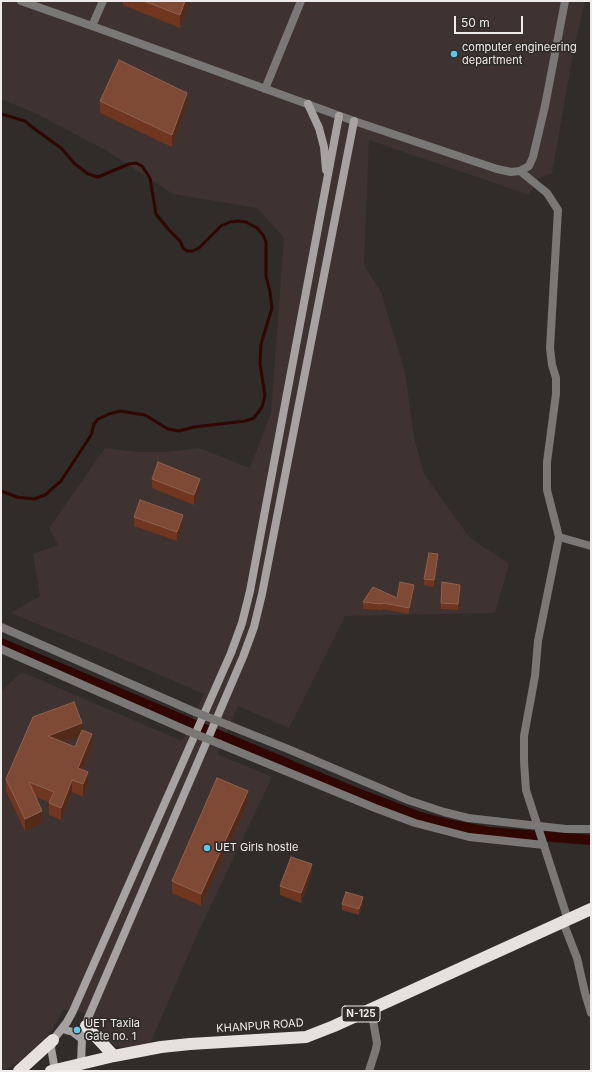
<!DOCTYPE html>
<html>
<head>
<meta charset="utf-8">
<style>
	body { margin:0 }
	#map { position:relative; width:592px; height:1072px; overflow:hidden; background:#302c2a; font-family:Inter,sans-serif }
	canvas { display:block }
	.frame { position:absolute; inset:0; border:2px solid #eeebea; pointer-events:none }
	.scale { position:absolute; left:454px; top:16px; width:69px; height:18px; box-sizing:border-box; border:2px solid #eeebea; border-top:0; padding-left:5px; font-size:12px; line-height:14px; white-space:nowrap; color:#eeebea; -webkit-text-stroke:3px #302c2a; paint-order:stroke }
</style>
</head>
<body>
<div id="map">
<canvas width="592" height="1072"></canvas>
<div class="frame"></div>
<div class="scale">50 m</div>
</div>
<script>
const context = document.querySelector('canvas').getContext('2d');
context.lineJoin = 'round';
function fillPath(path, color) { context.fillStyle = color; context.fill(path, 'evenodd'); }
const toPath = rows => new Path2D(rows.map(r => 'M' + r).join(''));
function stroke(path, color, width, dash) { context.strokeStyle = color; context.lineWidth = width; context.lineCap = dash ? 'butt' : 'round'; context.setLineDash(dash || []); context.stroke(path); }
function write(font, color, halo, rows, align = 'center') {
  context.font = font + ' Inter,sans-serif'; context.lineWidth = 3.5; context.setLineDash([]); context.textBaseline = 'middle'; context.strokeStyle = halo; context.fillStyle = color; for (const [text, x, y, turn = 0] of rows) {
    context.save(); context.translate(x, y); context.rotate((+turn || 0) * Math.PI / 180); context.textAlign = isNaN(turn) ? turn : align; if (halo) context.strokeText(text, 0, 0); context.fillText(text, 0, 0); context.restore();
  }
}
fillPath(toPath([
	[1,1,585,1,574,49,552,173,537,179,529,195,369,140,364,265,381,292,405,372,414,437,424,474,470,538,509,564,495,613,345,616,289,728,238,706,217,754,272,777,196,937,149,1046,129,1048,116,1046,109,1041,101,1032,97,1019,73,1009,63,1010,53,1028,39,1047,27,1057,3,1071,1,1071,1,691,22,672,182,741,204,694,97,648,10,613,40,596,33,554,58,545,49,528,105,448,137,452,167,452,199,448,250,468,271,413,284,238,257,208,173,194,107,151,37,114,1,99]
]), '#3e3330');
stroke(toPath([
	[1,114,25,121,32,127,61,148,74,163,88,174,98,177,129,164,136,163,142,166,150,178,156,214,169,230,180,241,183,248,187,251,193,251,199,248,221,226,230,222,238,221,246,222,257,228,263,235,266,242,266,276,270,292,272,308,261,344,260,364,265,395,262,407,254,418,245,421,194,427,179,431,168,429,145,415,120,411,109,414,98,419,94,424,91,435,61,481,45,495,34,499,17,497,1,491]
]), '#310600', 3);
stroke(toPath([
	[1,643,357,793,420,817,457,826,489,832,591,840]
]), '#310600', 10);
stroke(toPath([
	[21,1,92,26,354,121,497,169,511,172,520,171,529,166,533,157,545,106,565,1],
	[92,26,103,1],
	[265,89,301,1],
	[520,171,547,193,558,210,550,348,552,365,556,378,556,394,547,462,547,490,559,537,538,641,535,676,524,736,524,762,526,790,568,920],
	[559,537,591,546],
	[1,627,195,712],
	[1,649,188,731],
	[228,725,288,749,408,800,444,812,468,818,503,822,566,829,591,829],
	[220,744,375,808,415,823,469,837,544,845],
	[563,922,577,958,585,993,591,1013],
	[369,1071,376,1049,377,1043,371,1009]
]), '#7a7877', 8);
stroke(toPath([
	[308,104,319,128,324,147,326,170],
	[62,1029,73,1032,82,1039],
	[81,1063,82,1039,88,1018,243,657,254,627,262,594,354,121],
	[55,1070,51,1048,53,1040,67,1022,73,1011,231,653,242,623,250,591,339,116]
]), '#a6a2a1', 8);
stroke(toPath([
	[86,1026,114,1056],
	[19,1071,53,1040],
	[51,1071,114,1056,161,1047,190,1044,306,1037,334,1026,591,909]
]), '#e6e0df', 12);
stroke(toPath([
	[195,712,228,725],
	[188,731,220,744]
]), '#7a7877', 8);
fillPath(toPath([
	[123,1,190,1,180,28,123,5],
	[100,101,187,105,172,147,100,113],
	[152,479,200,489,194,505,152,488],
	[134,517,183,525,177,541,134,526],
	[438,561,434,587,424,585,424,579],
	[414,591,409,614,383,609,382,610,363,609,363,602,397,598],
	[460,591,458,610,441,609,441,603],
	[82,730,92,747,83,770,88,785,83,797,72,792,61,820,49,815,49,802,36,797,42,823,25,831,6,791,6,779],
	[79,736,75,747,64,742],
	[248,803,201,906,172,893,172,881],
	[312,873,301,903,280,895,280,886],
	[342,904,363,904,359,915,342,910]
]), '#70361f');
fillPath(toPath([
	[185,1,190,1,180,28,180,15],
	[187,93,187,105,172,147,172,135],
	[200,479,200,489,194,505,194,495],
	[183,515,183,525,177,541,177,532],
	[438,554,438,561,434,587,434,580],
	[414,585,414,591,409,614,409,608],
	[460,585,460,591,458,610,458,604],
	[82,723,82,735,48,748,48,736],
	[92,734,92,747,78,781,78,768],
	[88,772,88,785,83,797,83,784],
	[72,780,72,792,61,820,61,808],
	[248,791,248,803,201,906,201,894],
	[42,811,42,823,25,831,25,819],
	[312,864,312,873,301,903,301,893],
	[363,897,363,904,359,915,359,909]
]), '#512a1a');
const building = toPath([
	[144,1,185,1,180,15,144,1],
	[119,60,187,93,172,135,100,101,119,60],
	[158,462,200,479,194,495,152,479,158,462],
	[140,500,183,515,177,532,134,517,140,500],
	[429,553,438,554,434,580,424,579,429,553],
	[400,582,414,585,409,608,383,603,382,604,363,602,373,587,397,598,400,582],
	[442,582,460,585,458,604,441,603,442,582],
	[74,702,82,723,48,736,75,747,82,730,92,734,78,768,88,772,83,784,72,780,61,808,49,803,54,792,29,782,42,811,25,819,6,779,33,717,74,702],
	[217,778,248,791,201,894,172,881,217,778],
	[291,857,312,864,301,893,280,886,291,857],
	[346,892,363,897,359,909,342,904,346,892]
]);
fillPath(building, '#7e4935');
stroke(building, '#906251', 1);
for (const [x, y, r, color] of [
	[454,54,4,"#5bc8e7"],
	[207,848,4,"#5bc8e7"],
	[77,1030,4,"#5bc8e7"]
]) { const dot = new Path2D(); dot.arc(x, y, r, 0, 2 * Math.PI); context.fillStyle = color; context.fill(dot); stroke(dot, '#302c2a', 1.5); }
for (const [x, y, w] of [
	[361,1014,38]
]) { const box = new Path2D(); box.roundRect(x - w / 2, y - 8, w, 16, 3); context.fillStyle = '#302c2a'; context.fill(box); stroke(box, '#eeebea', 1); }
write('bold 10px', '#eeebea', null, [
	["N-125",361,1014]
]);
write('11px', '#eeebea', '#302c2a', [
	["computer engineering",462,48],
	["department",462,61],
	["UET Girls hostle",215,848],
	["UET Taxila",85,1024],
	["Gate no. 1",85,1037]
], 'left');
write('11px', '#eeebea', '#302c2a', [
	["KHANPUR ROAD",260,1026,-4]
]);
</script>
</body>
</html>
